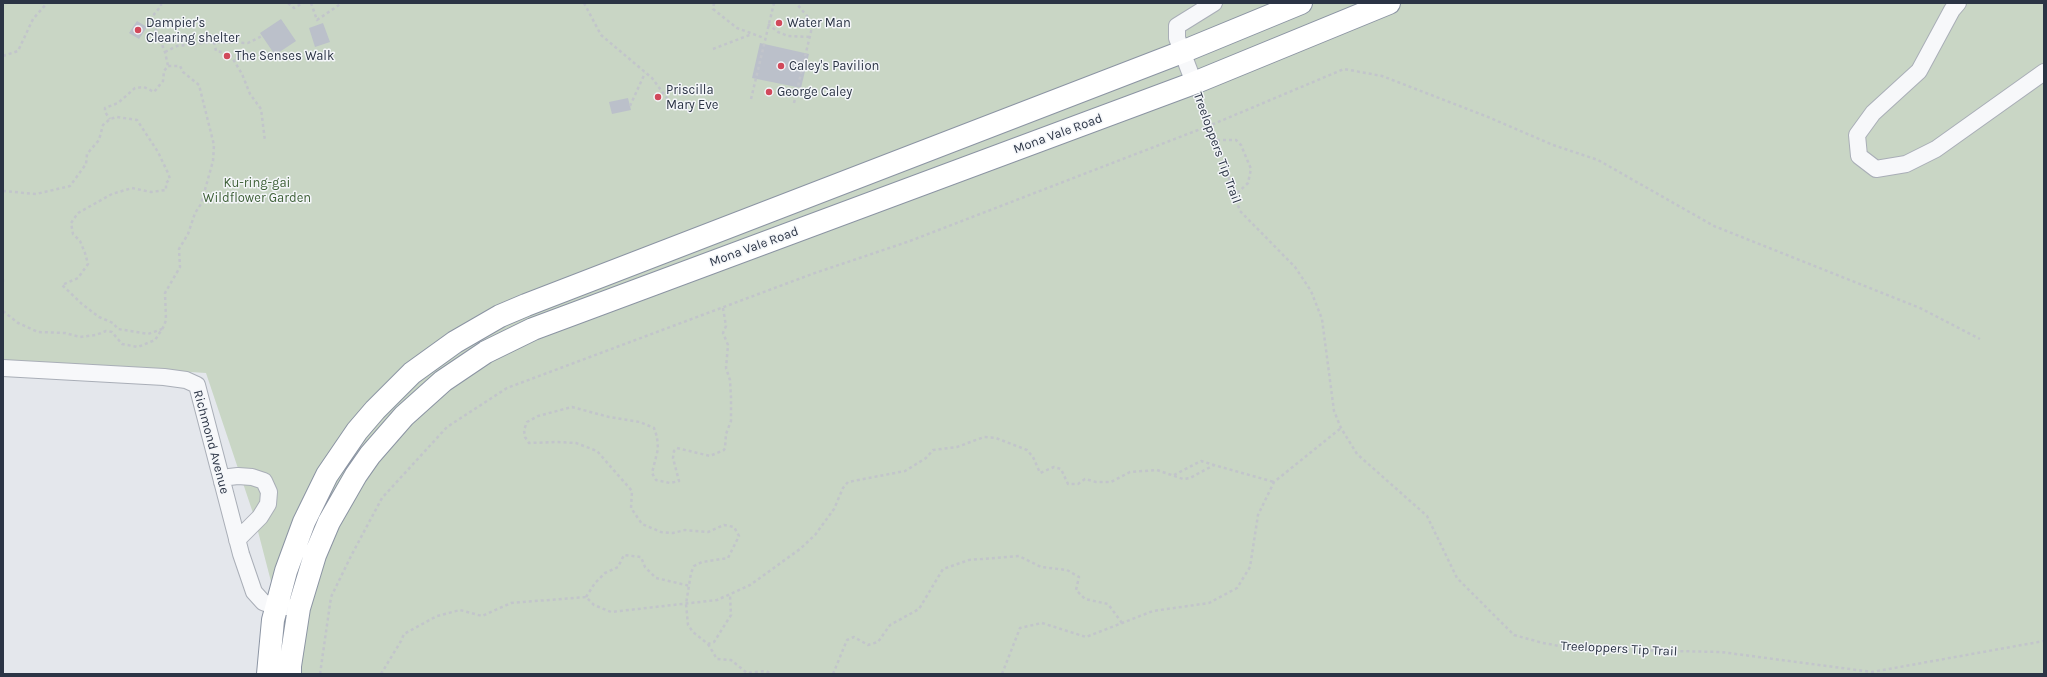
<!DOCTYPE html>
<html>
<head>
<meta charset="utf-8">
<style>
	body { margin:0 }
	#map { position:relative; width:2047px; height:677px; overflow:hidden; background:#e4e7ec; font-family:Karla,sans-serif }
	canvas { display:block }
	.frame { position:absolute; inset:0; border:4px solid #2b3445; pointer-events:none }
</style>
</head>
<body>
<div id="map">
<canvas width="2047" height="677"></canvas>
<div class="frame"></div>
</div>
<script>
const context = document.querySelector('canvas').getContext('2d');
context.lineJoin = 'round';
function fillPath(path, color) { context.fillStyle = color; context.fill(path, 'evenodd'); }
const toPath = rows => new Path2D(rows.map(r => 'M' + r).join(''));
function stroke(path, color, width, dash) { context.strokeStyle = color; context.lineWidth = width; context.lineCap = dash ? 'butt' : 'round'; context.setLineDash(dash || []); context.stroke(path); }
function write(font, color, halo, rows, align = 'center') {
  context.font = font + ' Karla,sans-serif'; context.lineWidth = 3; context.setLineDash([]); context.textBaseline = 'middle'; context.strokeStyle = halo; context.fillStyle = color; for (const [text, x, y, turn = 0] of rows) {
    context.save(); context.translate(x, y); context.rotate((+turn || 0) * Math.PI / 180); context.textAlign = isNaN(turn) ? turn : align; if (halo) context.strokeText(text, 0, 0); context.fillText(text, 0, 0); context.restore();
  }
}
fillPath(toPath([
	[3,3,2044,3,2044,674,295,674,254,516,206,373,3,360]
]), '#c9d6c5');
fillPath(toPath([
	[281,19,296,41,275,55,260,33],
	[137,21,147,27,139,39,129,33],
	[323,23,330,42,315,47,309,28],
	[760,43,809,54,801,88,752,78],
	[628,98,631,110,612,114,609,102]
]), '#bbc0ca');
const minor = toPath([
	[1958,3,1952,10,1919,71,1873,113,1857,135,1859,156,1876,169,1906,164,1936,149,2044,72],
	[1194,83,1177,38,1177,26,1214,3],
	[3,368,164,377,186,380,197,385,241,554,254,592,263,602,276,607,288,607],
	[222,482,229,477,238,476,252,477,264,481,269,492,268,504,260,517,237,540]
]);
const highway = toPath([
	[268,674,273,620,286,571,304,522,327,475,357,431,375,410,412,373,455,342,500,316,526,305,1182,52,1301,3],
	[290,674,290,666,299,608,315,555,329,522,356,475,370,455,404,416,443,381,486,352,533,329,1194,83,1389,3]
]);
stroke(minor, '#a9aeb7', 18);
stroke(highway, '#8b94a3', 24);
stroke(toPath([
	[161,3,161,6,151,18,165,52,168,66],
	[288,3,294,8,303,3],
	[311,3,317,20,342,3],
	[584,3,601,35,652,78,669,101],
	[714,3,713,9,737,28,764,38],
	[768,24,778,32,788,36,810,37],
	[214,42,216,51,230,54,242,74,250,94,261,109,265,141],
	[713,49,752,34],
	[165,52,177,46,214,42,248,43,262,36],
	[3,56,18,51,33,19,47,3],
	[1200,98,1211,125,1240,211,1295,267,1311,291,1322,319,1334,411,1341,428,1357,454,1427,516,1457,578,1514,635,1543,643,1576,649,1721,652,1872,672,2044,641],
	[751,99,774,3],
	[794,103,813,23,796,3],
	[630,106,645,73],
	[1217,140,1236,140,1241,145,1251,169,1248,183,1235,195],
	[3,191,36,194,70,186,86,164,87,154,99,140,103,125,110,119,117,117,137,120,158,152,168,173,170,179,166,183,166,190,151,192,132,188,112,194,78,213,71,223,73,234,80,241,85,253,88,264,78,278,62,285,82,304,99,317,113,323,118,329,148,334,162,329],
	[3,279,3,284],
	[723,308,726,326,723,333,728,345,726,368,730,380,731,398,731,421,726,434,725,448,724,450,710,456,677,448,674,451,673,458,679,481,670,483,656,480,652,473,658,449,657,437,654,428,640,422,609,417,572,407,538,416,527,422,524,430,525,437,529,443,558,442,576,443,597,451,632,491,631,508,642,524,661,532,673,533,685,530,708,532,724,525,734,527,739,536,728,558,702,562,694,566,691,573,686,604,688,625,693,632,708,644,714,642,731,615,730,595],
	[3,311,18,323,38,332,65,333,80,337,96,335,106,331,112,332,122,344,138,347,155,340,164,326,166,320,165,293,180,267,179,249,188,234,195,213,201,204,213,161,214,145,199,85,183,72,180,66,168,66,164,71,163,81,154,92,144,87,135,88,118,103,105,108,105,112,110,119],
	[1174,475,1201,461,1214,465],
	[586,597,595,583,605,573,618,567,624,555,641,557,645,567,656,578,690,586],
	[708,644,717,659,731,660,747,673,766,671,771,674],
	[320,674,331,597,351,556,382,498,447,427,507,388,812,274,910,241,1211,125,1344,69,1382,76,1488,117,1553,145,1598,160,1714,226,1920,308,1980,339],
	[381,674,401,641,404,634,437,616,460,610,482,616,511,603,586,597,594,605,611,612,717,600,750,585,800,549,815,535,834,509,843,488,848,482,905,471,926,458,933,450,957,447,984,437,996,438,1027,450,1033,457,1040,473,1054,467,1061,469,1068,484,1078,484,1085,479,1096,482,1111,482,1130,472,1157,470,1183,479,1190,478,1214,465,1274,482],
	[833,674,847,640,854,637,868,645,878,642,890,625,919,609,943,569,969,560,1019,556,1041,567,1067,570,1079,577,1076,590,1085,599,1108,604,1122,623],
	[1002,674,1020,628,1042,623,1086,637,1153,611,1209,603,1237,588,1250,567,1258,515,1274,482,1341,428]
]), '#c2c5cb', 2.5, [3, 3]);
stroke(minor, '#f7f8fa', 16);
stroke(highway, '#fff', 22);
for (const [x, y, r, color] of [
	[779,23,4,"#d1495b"],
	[138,30,4,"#d1495b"],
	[227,56,4,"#d1495b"],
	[781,66,4,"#d1495b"],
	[769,92,4,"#d1495b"],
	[658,97,4,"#d1495b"]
]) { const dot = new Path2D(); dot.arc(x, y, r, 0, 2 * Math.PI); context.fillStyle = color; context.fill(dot); stroke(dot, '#f4f6f9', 1.5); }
write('13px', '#2b3445', '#f4f6f9', [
	["Dampier's",146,23],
	["Clearing shelter",146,38],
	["Water Man",787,23],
	["The Senses Walk",235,56],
	["Caley's Pavilion",789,66],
	["Priscilla",666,90],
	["Mary Eve",666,105],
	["George Caley",777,92]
], 'left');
write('13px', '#2b3445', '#f4f6f9', [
	["Mona Vale Road",1058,134,-20],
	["Treeloppers Tip Trail",1217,148,70],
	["Mona Vale Road",754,247,-20],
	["Richmond Avenue",211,442,75],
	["Treeloppers Tip Trail",1619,649,3]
]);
write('13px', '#3f6138', '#f4f6f9', [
	["Ku-ring-gai",257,183],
	["Wildflower Garden",257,198]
]);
</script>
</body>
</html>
